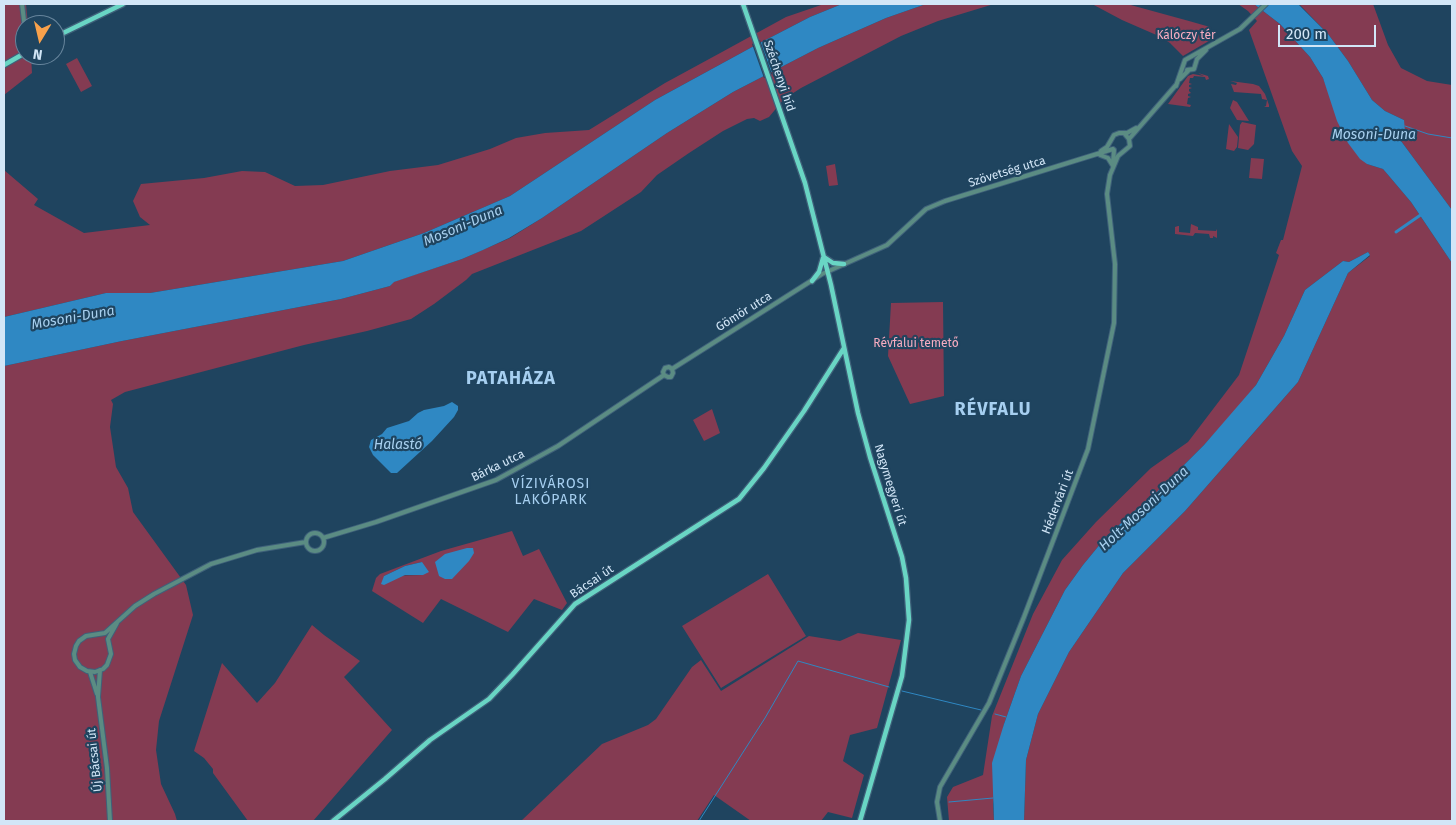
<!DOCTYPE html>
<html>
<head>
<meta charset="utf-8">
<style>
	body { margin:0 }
	#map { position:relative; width:1456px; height:825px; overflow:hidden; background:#1f445f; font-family:"Fira Sans",sans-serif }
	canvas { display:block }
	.frame { position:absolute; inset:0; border:5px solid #d2e6f7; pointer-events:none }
	.north { position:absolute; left:15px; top:15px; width:50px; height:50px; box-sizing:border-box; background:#1f445f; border:1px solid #67859c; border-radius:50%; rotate:189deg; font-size:14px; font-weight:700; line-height:20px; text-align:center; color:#d2e6f7 }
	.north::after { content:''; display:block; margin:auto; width:18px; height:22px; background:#f8a14b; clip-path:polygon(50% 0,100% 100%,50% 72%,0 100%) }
	.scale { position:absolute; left:1278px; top:25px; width:98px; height:22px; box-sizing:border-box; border:2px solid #d2e6f7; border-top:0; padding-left:6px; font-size:15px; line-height:18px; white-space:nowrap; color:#d2e6f7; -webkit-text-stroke:4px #1f445f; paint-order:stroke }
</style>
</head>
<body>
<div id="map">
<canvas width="1456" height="825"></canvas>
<div class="frame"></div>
<div class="north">N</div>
<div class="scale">200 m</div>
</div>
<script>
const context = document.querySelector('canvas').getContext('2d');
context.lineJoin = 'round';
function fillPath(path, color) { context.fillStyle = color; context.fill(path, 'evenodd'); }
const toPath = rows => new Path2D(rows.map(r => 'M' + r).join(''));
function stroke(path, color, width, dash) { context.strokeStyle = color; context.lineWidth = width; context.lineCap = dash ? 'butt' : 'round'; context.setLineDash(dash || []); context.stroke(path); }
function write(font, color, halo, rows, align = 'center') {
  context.font = font + ' "Fira Sans",sans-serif'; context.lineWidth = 4.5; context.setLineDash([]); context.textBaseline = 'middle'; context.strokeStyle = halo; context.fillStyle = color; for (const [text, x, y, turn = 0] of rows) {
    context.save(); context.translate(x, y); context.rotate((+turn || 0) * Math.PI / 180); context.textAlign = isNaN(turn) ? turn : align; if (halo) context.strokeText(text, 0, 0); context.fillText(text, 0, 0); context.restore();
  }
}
fillPath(toPath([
	[4,4,26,4,28,25,25,25,25,55,31,55,32,73,4,95],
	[824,4,842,4,810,17,754,46,655,100,510,196,424,233,343,261,150,293,106,293,4,317,4,170,38,199,34,205,84,233,150,225,140,217,133,201,141,184,204,178,242,171,265,172,295,186,323,185,390,171,438,165,490,149,516,138,545,133,589,130,665,83,722,52,786,17],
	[926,4,994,4,938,21,901,36,801,88,784,99,769,117,760,121,754,118,747,119,723,131,689,153,657,175,641,192,581,231,472,274,466,280,434,304,411,319,367,331,304,345,125,392,111,400,113,404,110,427,116,467,128,488,133,512,186,585,193,615,159,721,156,750,161,784,175,814,177,821,4,821,4,366,122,341,341,299,390,286,393,282,462,259,510,238,542,218,667,133,733,92,818,48,886,18],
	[1092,4,1127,4,1189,21,1210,27,1214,38,1183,56,1170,43,1161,37,1122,20],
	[1238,4,1254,4,1280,24,1310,57,1323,78,1331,99,1367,164,1383,169,1389,176,1411,202,1452,263,1452,821,1024,821,1026,760,1038,714,1069,652,1123,573,1185,511,1298,382,1348,273,1370,256,1368,252,1349,262,1343,261,1305,290,1284,336,1256,385,1234,412,1204,445,1149,500,1131,514,1106,537,1083,565,1065,590,1021,676,1004,724,993,804,994,821,949,821,947,797,953,787,983,775,992,716,1033,614,1062,560,1096,522,1151,468,1188,442,1239,375,1279,255,1276,253,1281,240,1283,240,1302,166,1292,151,1249,30,1257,21,1248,11],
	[1299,4,1373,4,1388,45,1401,68,1427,81,1452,85,1452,210,1401,141,1404,120,1385,111,1372,100,1348,61,1328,34],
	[77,58,92,86,81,92,66,64],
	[1198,73,1208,76,1209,79,1206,80,1205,77,1194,76,1193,78,1190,78,1189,83,1192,84,1189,85,1189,87,1192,88,1189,89,1189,91,1191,93,1188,94,1188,96,1191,97,1188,98,1187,104,1191,105,1190,107,1168,104,1188,76,1193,74,1204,76],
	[1230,81,1253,84,1259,86,1265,94,1269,105,1269,107,1264,107,1266,106,1267,100,1262,99,1261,94,1234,92,1231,84,1236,85,1237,83],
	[1233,100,1237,102,1249,121,1237,120,1230,108],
	[1242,122,1256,125,1254,144,1248,150,1238,148,1240,125],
	[1229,124,1238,137,1237,147,1234,151,1226,149],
	[1251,158,1264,159,1262,179,1249,178],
	[835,164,838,185,829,186,826,166],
	[1191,224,1198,227,1198,230,1216,231,1217,229,1217,238,1213,236,1213,238,1210,238,1209,234,1195,233,1193,236,1175,234,1175,227,1178,226,1179,226,1179,232,1190,233],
	[943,302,944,396,910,404,888,356,891,303],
	[712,409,720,433,704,441,693,420],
	[512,531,523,556,539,549,567,603,562,610,534,599,508,632,441,599,423,623,372,591,376,578,380,574,441,551],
	[422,562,422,575,384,576,405,566],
	[768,574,806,636,721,688,682,626],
	[312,625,324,635,360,661,344,677,392,730,313,821,248,821,213,773,213,769,204,758,194,751,222,663,257,703,275,683],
	[858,633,901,640,877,728,850,735,843,761,864,775,852,818,828,812,821,821,751,821,714,795,697,821,521,821,602,744,648,725,656,719,692,667,701,660,721,691,809,636,840,641]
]), '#843b52');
fillPath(toPath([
	[842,4,926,4,886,18,818,48,733,92,667,133,542,218,509,238,483,250,462,259,394,282,390,286,341,299,122,341,4,366,4,317,106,293,150,293,343,261,424,233,510,196,655,100,754,46,810,17],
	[1254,4,1298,4,1328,34,1348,61,1372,100,1385,111,1404,120,1405,131,1401,133,1401,141,1452,210,1452,263,1411,202,1389,176,1383,169,1367,164,1360,159,1348,143,1337,121,1323,78,1310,57,1280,24],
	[1368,252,1370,255,1348,273,1298,382,1185,511,1123,573,1069,652,1038,714,1026,760,1024,821,994,821,992,763,1004,724,1021,676,1065,590,1083,565,1106,537,1131,514,1149,500,1204,445,1256,385,1284,336,1305,290,1343,261,1349,262],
	[452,402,458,406,458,410,454,417,432,441,397,473,391,473,373,455,369,447,371,440,382,434,387,428,409,421,418,413,424,410,444,406],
	[467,548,473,548,474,553,469,561,452,579,445,579,439,576,435,562,445,554],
	[422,562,429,572,423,575,405,575,384,585,381,584,384,576,405,566]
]), '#2f88c3');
fillPath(toPath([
	[760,40,772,74,764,78,752,44]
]), '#1f445f');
stroke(toPath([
	[1405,126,1428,134,1452,138],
	[902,691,981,710],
	[995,714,1006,717],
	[949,802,993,798],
	[699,821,765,718,798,661,889,687]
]), '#2f88c3', 1);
stroke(toPath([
	[1396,232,1422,214]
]), '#2f88c3', 3);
const minor = toPath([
	[22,4,25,29],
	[1187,70,1194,69,1197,59,1206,50],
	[1180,79,1189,70],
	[1176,86,1185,60,1240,29,1266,4],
	[1129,139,1176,85],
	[1101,151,1107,147,1114,135,1119,133,1127,133,1136,128],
	[1100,155,1108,158,1113,166],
	[1113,163,1114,150],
	[672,369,822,274,887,245,926,209,945,201,1113,149],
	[664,375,668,377,671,377,673,373,672,369],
	[664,375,663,372,665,368,669,367,672,369],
	'306 542a9 9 0 1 1 18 0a9 9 0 1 1-18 0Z',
	[323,538,376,522,496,480,558,446,664,375],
	[117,623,108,639,111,654,107,665,103,669,95,672,87,671,80,667,75,660,74,654,76,646,79,641,86,636,105,633,135,606,154,594,211,564,257,550,306,542],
	[100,670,98,697,107,768,110,821],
	[90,672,97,694],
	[940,821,937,802,940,787,989,703,1024,617,1088,449,1114,323,1115,264,1107,194,1110,175,1118,156,1130,146,1129,139,1124,133]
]);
const major = toPath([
	[743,4,805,183,831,285,858,413,870,457,902,557,906,578,909,620,902,676,860,821],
	[55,37,123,4],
	[4,65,25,53],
	[824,257,833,263,844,264],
	[812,281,819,272,823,258],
	[333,821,385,779,430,740,489,699,512,675,575,604,739,499,764,468,804,411,844,348]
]);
stroke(minor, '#3f617a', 6);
stroke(major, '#3f617a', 7);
stroke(minor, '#5b8c83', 4);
stroke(major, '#69d5c4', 4.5);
write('12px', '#f7acc0', '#1f445f', [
	["Kálóczy tér",1186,36],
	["Révfalui temető",916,344]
]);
write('12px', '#d2e6f7', '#1f445f', [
	["Széchenyi híd",779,76,71],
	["Szövetség utca",1007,172,-17],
	["Gömör utca",744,312,-32],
	["Bárka utca",498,466,-26],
	["Nagymegyeri út",890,485,73],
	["Hédervári út",1058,502,-69],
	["Bácsai út",592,582,-34],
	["Új Bácsai út",95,760,-96]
]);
write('italic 14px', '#a8d0ef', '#1f445f', [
	["Mosoni-Duna",1374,135],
	["Mosoni-Duna",463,226,-23],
	["Mosoni-Duna",73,318,-10],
	["Halastó",398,445],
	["Holt-Mosoni-Duna",1144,509,-43]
]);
context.letterSpacing = '1px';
write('14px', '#a6cff0', '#1f445f', [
	["VÍZIVÁROSI",551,484],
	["LAKÓPARK",551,500]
]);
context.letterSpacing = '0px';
context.letterSpacing = '1px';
write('bold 18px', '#a6cff0', '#1f445f', [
	["PATAHÁZA",511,379],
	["RÉVFALU",993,410]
]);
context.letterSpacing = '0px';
</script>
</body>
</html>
